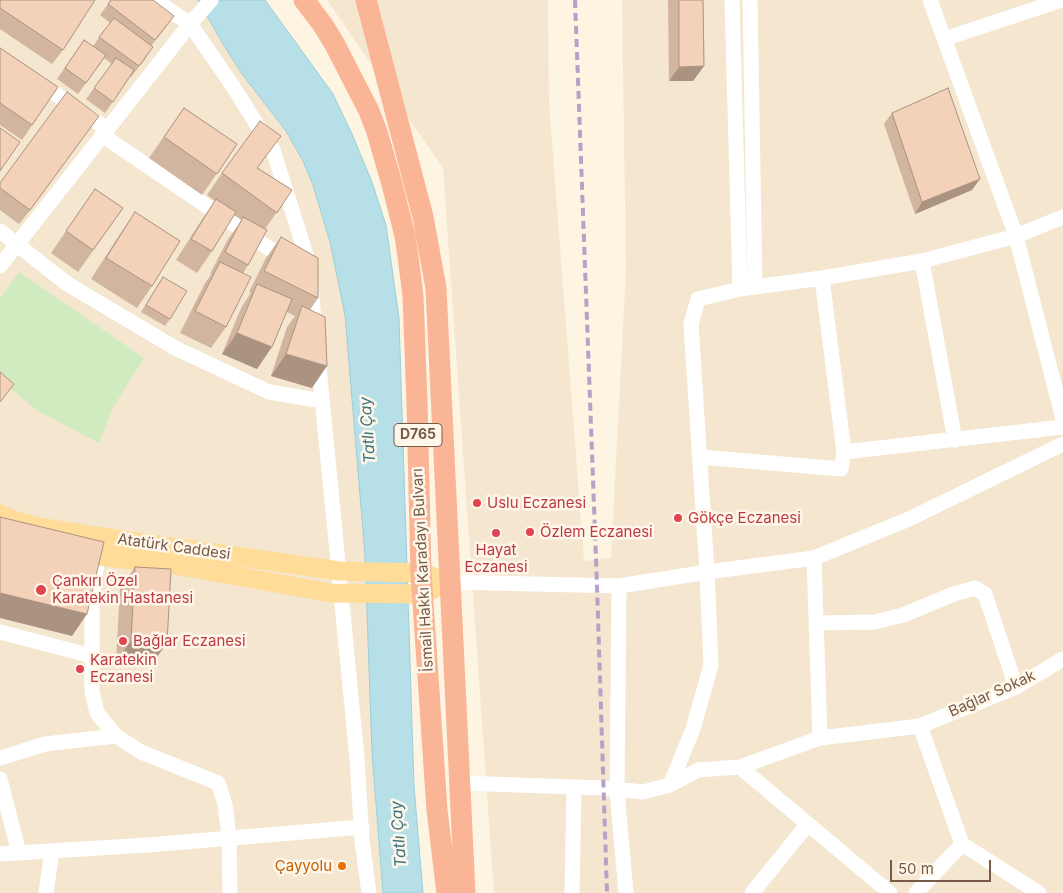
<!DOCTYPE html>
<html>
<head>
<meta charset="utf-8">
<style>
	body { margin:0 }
	#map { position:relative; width:1063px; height:893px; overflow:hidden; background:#fdf4e2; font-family:Inter,sans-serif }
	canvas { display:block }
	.scale { position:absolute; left:890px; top:860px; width:101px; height:22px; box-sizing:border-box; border:2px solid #765a47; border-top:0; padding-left:6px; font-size:15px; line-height:18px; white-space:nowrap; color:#765a47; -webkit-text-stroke:4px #fff7ea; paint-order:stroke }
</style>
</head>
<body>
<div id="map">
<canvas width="1063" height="893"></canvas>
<div class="scale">50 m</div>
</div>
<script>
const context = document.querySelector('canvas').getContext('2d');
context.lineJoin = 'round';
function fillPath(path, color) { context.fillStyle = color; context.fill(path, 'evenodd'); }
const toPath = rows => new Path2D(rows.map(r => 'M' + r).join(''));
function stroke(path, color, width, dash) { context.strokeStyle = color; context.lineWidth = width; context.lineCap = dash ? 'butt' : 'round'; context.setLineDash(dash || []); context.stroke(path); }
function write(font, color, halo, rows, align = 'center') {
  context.font = font + ' Inter,sans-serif'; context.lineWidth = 5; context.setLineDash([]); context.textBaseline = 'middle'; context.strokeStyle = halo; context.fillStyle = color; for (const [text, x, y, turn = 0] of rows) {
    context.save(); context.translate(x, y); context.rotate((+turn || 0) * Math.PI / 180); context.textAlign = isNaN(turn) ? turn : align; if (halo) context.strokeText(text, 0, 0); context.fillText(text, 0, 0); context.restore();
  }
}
fillPath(toPath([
	[0,0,212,0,338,195,406,893,0,893],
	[327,0,548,0,549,103,584,561,611,558,626,271,622,0,1063,0,1063,893,494,893,443,168]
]), '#f5e6d0');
fillPath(toPath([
	[19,272,144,358,112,409,99,443,38,411,0,380,0,299]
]), '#d0ebc0');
const water = toPath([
	[198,0,265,0,333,94,352,134,372,182,386,225,399,318,414,786,423,893,383,893,372,753,365,555,345,315,330,242,313,185,303,161,286,131,242,74,223,44,198,0]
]);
fillPath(water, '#b6dfe8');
stroke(water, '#9cceda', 1);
stroke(toPath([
	[155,0,190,24,232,85,273,150,309,264,315,332],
	[732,0,740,289],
	[750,0,755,287],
	[930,0,1016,236,1063,419],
	[944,39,1062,0],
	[38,82,107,129],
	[102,135,289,262],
	[0,231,66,283,175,348,269,392,322,401],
	[922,261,955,440],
	[0,266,190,24,211,0],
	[318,357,357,758,362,841,369,893],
	[844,452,1063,427],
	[700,457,841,469,844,452,822,278],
	[814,558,820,738],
	[97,565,92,594,92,692,97,713,116,736,141,752,218,783,225,804,229,838,230,893],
	[449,582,619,586,707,572,814,558,909,519,1063,444],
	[619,586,617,791,626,893],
	[817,623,875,622,903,615,954,594,975,588,985,594,1016,687],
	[0,632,92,656],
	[920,726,962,844,1039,893],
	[0,758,45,744,116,736],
	[740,767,820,738,920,726,1016,687,1063,659],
	[0,779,19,853],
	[459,783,604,788,643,792,670,785,698,770,740,767,890,893],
	[670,785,693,729,711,665,707,572,691,324,698,299,740,289,822,278,922,261,1016,236,1063,217],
	[0,854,148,845,362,827],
	[46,893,52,851],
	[572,893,574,787],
	[752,893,808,824],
	[916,893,962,844]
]), '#fff', 15);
stroke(toPath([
	[0,514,16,521,38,527,88,535,339,571,421,573,434,577],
	[77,551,99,556,181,566,331,593,422,594,449,582]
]), '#ffdc98', 19);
stroke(toPath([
	[304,0,323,25,334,43,369,111,377,132,392,184,405,236,408,256,413,296,417,403,421,573,437,810,447,893],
	[366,0,423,217,436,288,465,893]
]), '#fab496', 21);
stroke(toPath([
	[575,0,597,586,607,893]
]), '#b7a1c7', 4, [8, 5]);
fillPath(toPath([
	[0,0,63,50,52,64,0,29],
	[111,0,166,27,152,45,146,58,131,77,130,77,105,113,86,99,112,64,104,58,78,94,57,79,84,40,93,46,110,23,100,15],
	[668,0,703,0,704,66,693,81,669,81],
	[0,48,58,87,22,140,0,125],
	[184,108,237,144,202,195,149,158],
	[892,113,972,190,915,214,884,124],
	[88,130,19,224,0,210,0,183],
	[258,168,292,190,265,229,248,265,243,273,226,327,211,348,180,333,205,283,211,275,210,274,228,239,242,220,234,215,212,251,197,273,176,260,201,221,215,201,207,195,222,173],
	[95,189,123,208,78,272,51,253],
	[135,212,152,286,137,308,91,279,120,234],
	[281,237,318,298,310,310,312,388,271,376,287,327,295,316,287,312,257,369,222,354,242,306,251,293,249,292,266,258],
	[163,277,170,319,165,326,141,312],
	[135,567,152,664,116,662,120,588]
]), '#d2b59f');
fillPath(toPath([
	[704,66,693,81,669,81,679,67],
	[99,116,88,130,19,224,30,210],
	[980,179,972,190,915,214,922,202],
	[237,333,272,347,257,369,222,354],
	[286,354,327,366,312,388,271,376],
	[0,593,87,614,72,636,0,618],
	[131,641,167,643,152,664,116,662]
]), '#ab9382');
const building = toPath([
	[0,0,95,0,63,50,0,8,0,0],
	[111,0,153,0,174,16,155,40,108,4,111,0],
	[679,0,703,0,704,66,679,67,679,0],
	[114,18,153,47,139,66,99,37,114,18],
	[84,40,106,55,86,83,65,68,84,40],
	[0,48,58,87,32,125,0,103,0,48],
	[116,58,134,70,113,102,94,88,116,58],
	[948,88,980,179,922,202,892,113,948,88],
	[67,92,99,116,30,210,0,188,0,183,67,92],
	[184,108,237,144,217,174,164,137,184,108],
	[260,121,281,136,257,168,292,190,277,213,222,173,260,121],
	[0,128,20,142,0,171,0,128],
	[95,189,123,208,93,250,66,231,95,189],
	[216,199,236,212,212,251,191,239,216,199],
	[135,212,180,241,152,286,106,258,135,212],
	[243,217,267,230,248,265,225,252,243,217],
	[281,237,318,258,318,298,264,271,281,237],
	[220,262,251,277,226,327,195,311,220,262],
	[163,277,187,291,170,319,146,305,163,277],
	[257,284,292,299,272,347,237,333,257,284],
	[302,306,325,317,327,366,286,354,302,306],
	[0,372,14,384,0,402,0,372],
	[0,517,104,542,87,614,0,593,0,517],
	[135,567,171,569,167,643,131,641,135,567]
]);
fillPath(building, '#f4d2b9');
stroke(building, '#ab9382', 1);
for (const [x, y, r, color] of [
	[477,503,5,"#e0444e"],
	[678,518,5,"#e0444e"],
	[530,532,5,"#e0444e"],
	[496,533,5,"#e0444e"],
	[41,590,6,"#e0444e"],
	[123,641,5,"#e0444e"],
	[80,669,5,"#e0444e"],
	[342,866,5,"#e8710a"]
]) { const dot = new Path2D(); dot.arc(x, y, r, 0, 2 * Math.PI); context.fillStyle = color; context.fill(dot); stroke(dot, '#fff7ea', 2); }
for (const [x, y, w] of [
	[418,435,48]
]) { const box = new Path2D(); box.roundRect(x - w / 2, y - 11.5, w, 23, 4); context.fillStyle = '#fff7ea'; context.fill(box); stroke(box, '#765a47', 1); }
write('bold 14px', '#765a47', null, [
	["D765",418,435]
]);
write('15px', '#be3a42', '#fff7ea', [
	["Uslu Eczanesi",487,503],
	["Gökçe Eczanesi",688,518],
	["Özlem Eczanesi",540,532],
	["Hayat",496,550,"center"],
	["Eczanesi",496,567,"center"],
	["Çankırı Özel",52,581],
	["Karatekin Hastanesi",52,598],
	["Bağlar Eczanesi",133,641],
	["Karatekin",90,660],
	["Eczanesi",90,677]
], 'left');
write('15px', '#765a47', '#fff7ea', [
	["Atatürk Caddesi",174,547,8],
	["İsmail Hakkı Karadayı Bulvarı",423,570,-93],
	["Bağlar Sokak",992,694,-24]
]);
write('15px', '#c56008', '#fff7ea', [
	["Çayyolu",332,866]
], 'right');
write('italic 16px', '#3d7683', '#fff7ea', [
	["Tatlı Çay",368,430,-94],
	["Tatlı Çay",399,834,-94]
]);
</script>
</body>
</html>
